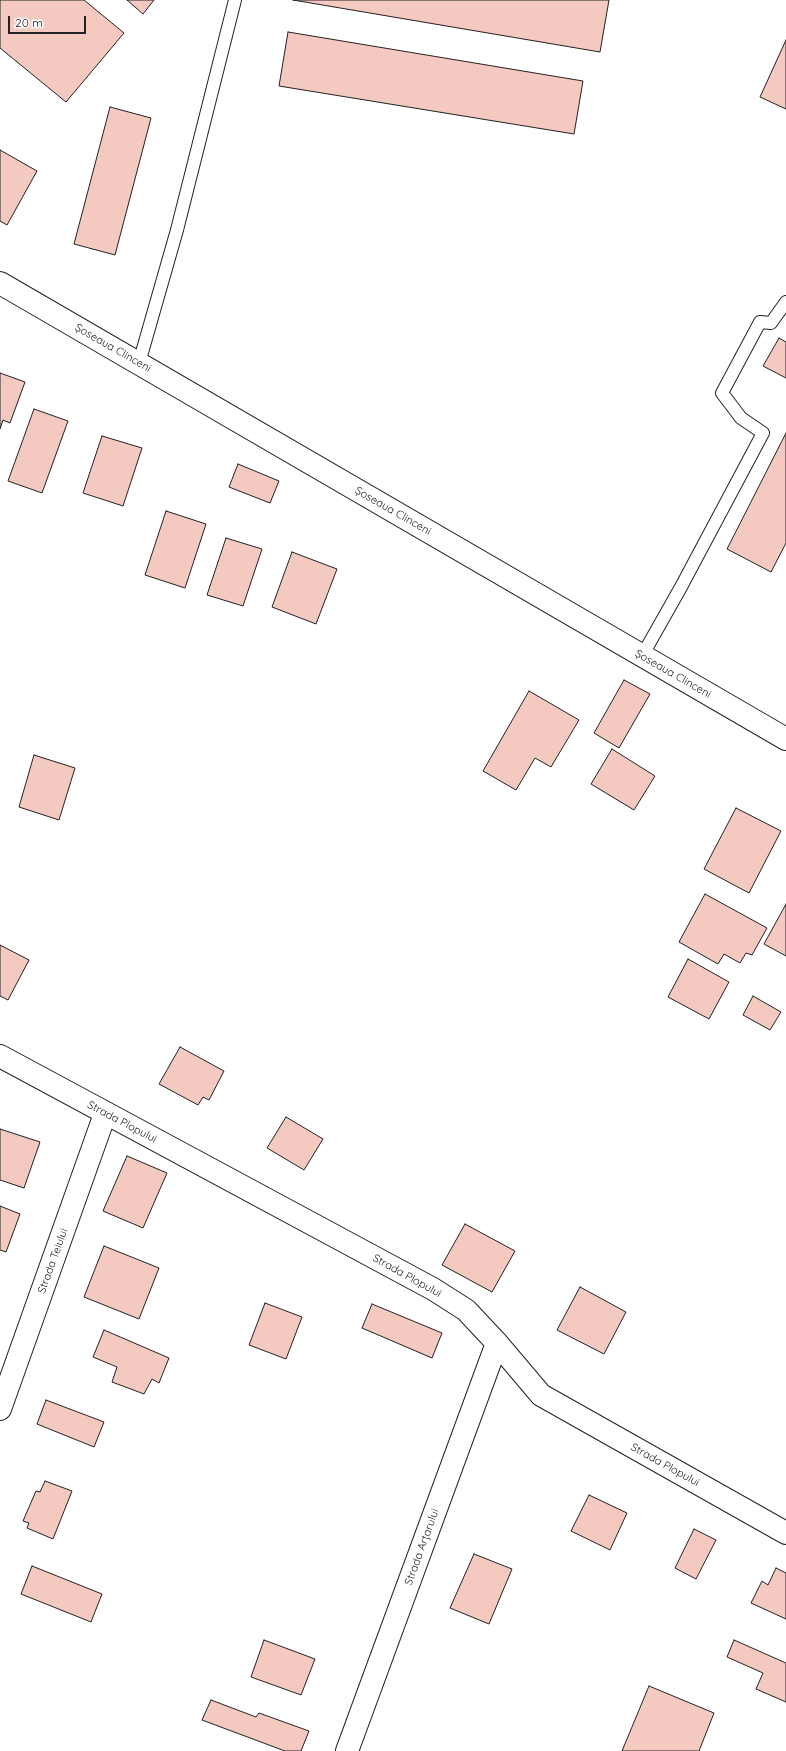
<!DOCTYPE html>
<html>
<head>
<meta charset="utf-8">
<style>
	body { margin:0 }
	#map { position:relative; width:786px; height:1751px; overflow:hidden; background:#fff; font-family:Quicksand,sans-serif }
	canvas { display:block }
	.scale { position:absolute; left:8px; top:16px; width:78px; height:18px; box-sizing:border-box; border:2px solid #222; border-top:0; padding-left:5px; font-size:12px; line-height:14px; white-space:nowrap; color:#222; -webkit-text-stroke:3px #fff; paint-order:stroke }
</style>
</head>
<body>
<div id="map">
<canvas width="786" height="1751"></canvas>
<div class="scale">20 m</div>
</div>
<script>
const context = document.querySelector('canvas').getContext('2d');
context.lineJoin = 'round';
function fillPath(path, color) { context.fillStyle = color; context.fill(path, 'evenodd'); }
const toPath = rows => new Path2D(rows.map(r => 'M' + r).join(''));
function stroke(path, color, width, dash) { context.strokeStyle = color; context.lineWidth = width; context.lineCap = dash ? 'butt' : 'round'; context.setLineDash(dash || []); context.stroke(path); }
function write(font, color, halo, rows, align = 'center') {
  context.font = font + ' Quicksand,sans-serif'; context.lineWidth = 3; context.setLineDash([]); context.textBaseline = 'middle'; context.strokeStyle = halo; context.fillStyle = color; for (const [text, x, y, turn = 0] of rows) {
    context.save(); context.translate(x, y); context.rotate((+turn || 0) * Math.PI / 180); context.textAlign = isNaN(turn) ? turn : align; if (halo) context.strokeText(text, 0, 0); context.fillText(text, 0, 0); context.restore();
  }
}
const building = toPath([
	[0,0,84,0,124,33,66,102,0,48,0,0],
	[127,0,154,0,143,14,127,0],
	[293,0,609,0,600,52,293,0],
	[288,32,583,81,574,134,279,86,288,32],
	[786,40,786,109,760,97,786,40],
	[110,107,151,118,115,255,74,244,110,107],
	[0,150,37,171,7,225,0,221,0,150],
	[779,338,786,342,786,378,763,366,779,338],
	[0,373,25,382,10,423,3,420,0,429,0,373],
	[34,409,68,421,42,493,8,481,34,409],
	[786,433,786,543,771,572,727,549,786,433],
	[102,436,142,448,123,506,83,493,102,436],
	[238,464,279,481,270,503,229,487,238,464],
	[166,511,206,524,185,588,145,575,166,511],
	[226,538,262,549,243,606,207,595,226,538],
	[292,552,337,569,316,624,272,607,292,552],
	[624,680,650,694,619,748,594,733,624,680],
	[529,691,579,720,551,767,535,758,516,790,483,771,529,691],
	[612,749,655,776,634,810,591,784,612,749],
	[34,755,75,768,59,820,19,807,34,755],
	[736,808,781,831,749,893,704,869,736,808],
	[705,894,767,928,752,955,746,953,740,963,724,954,718,964,679,942,705,894],
	[786,904,786,956,764,944,786,904],
	[0,945,29,960,8,1000,0,996,0,945],
	[688,959,729,982,709,1019,668,997,688,959],
	[753,996,781,1012,770,1030,743,1015,753,996],
	[180,1047,224,1071,209,1100,203,1097,198,1105,159,1084,180,1047],
	[286,1117,323,1139,304,1170,267,1148,286,1117],
	[0,1129,40,1142,24,1188,0,1180,0,1129],
	[127,1156,167,1173,143,1228,103,1211,127,1156],
	[0,1206,20,1214,6,1252,0,1250,0,1206],
	[465,1224,515,1251,492,1292,442,1265,465,1224],
	[104,1246,159,1268,139,1319,84,1297,104,1246],
	[580,1287,626,1312,604,1354,557,1330,580,1287],
	[265,1303,302,1317,286,1359,249,1345,265,1303],
	[372,1304,442,1333,432,1358,362,1328,372,1304],
	[104,1330,169,1358,159,1383,152,1379,144,1394,112,1382,117,1367,93,1357,104,1330],
	[46,1400,104,1422,94,1447,37,1424,46,1400],
	[45,1481,72,1491,53,1539,27,1528,29,1523,23,1521,36,1491,40,1492,45,1481],
	[589,1495,627,1513,610,1550,571,1531,589,1495],
	[694,1529,716,1540,696,1579,675,1568,694,1529],
	[474,1554,512,1569,489,1624,450,1608,474,1554],
	[32,1566,102,1594,91,1622,21,1594,32,1566],
	[776,1568,786,1573,786,1619,751,1603,762,1581,768,1585,776,1568],
	[264,1640,315,1659,301,1695,251,1677,264,1640],
	[734,1640,786,1663,786,1702,756,1689,763,1673,727,1657,734,1640],
	[649,1686,714,1713,699,1751,622,1751,649,1686],
	[211,1700,256,1717,259,1713,309,1731,301,1751,285,1751,202,1720,211,1700]
]);
fillPath(building, '#f3c9c0');
stroke(building, '#222', 1);
const service = toPath([
	[139,363,177,230,235,0],
	[642,656,681,587,763,433,741,418,722,393,760,322,771,323,786,302]
]);
const minor = toPath([
	[0,1056,433,1289,466,1310,497,1343,541,1395,786,1533],
	[0,1409,105,1114],
	[347,1751,497,1343]
]);
const secondary = toPath([
	[0,283,786,739]
]);
stroke(service, '#222', 14);
stroke(minor, '#222', 24);
stroke(secondary, '#222', 24);
stroke(service, '#fff', 12);
stroke(minor, '#fff', 22);
stroke(secondary, '#fff', 22);
write('11px', '#222', '#fff', [
	["Șoseaua Clinceni",113,348,30],
	["Șoseaua Clinceni",393,511,30],
	["Șoseaua Clinceni",673,674,30],
	["Strada Plopului",122,1122,28],
	["Strada Teiului",53,1261,-70],
	["Strada Plopului",407,1276,29],
	["Strada Plopului",665,1465,29],
	["Strada Arțarului",422,1547,-70]
]);
</script>
</body>
</html>
